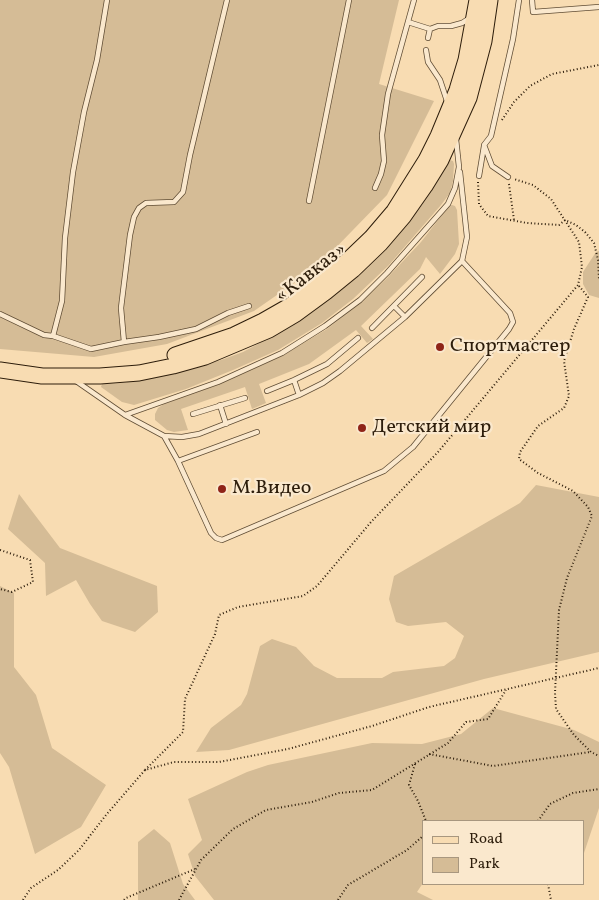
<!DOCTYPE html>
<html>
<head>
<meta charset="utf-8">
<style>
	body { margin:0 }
	#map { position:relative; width:599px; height:900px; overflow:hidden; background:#f8dcb2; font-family:Vollkorn,serif }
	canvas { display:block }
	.legend { position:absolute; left:422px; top:820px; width:162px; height:65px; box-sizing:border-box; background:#fae8cd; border:1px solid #a8977f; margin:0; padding:6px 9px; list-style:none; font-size:15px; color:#2d1d0b }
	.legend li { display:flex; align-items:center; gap:10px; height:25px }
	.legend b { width:25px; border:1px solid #a8977f }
</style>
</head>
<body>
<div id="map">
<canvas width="599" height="900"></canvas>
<ul class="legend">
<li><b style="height:6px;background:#f8dcb2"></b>Road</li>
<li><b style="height:14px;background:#d5bc96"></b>Park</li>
</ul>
</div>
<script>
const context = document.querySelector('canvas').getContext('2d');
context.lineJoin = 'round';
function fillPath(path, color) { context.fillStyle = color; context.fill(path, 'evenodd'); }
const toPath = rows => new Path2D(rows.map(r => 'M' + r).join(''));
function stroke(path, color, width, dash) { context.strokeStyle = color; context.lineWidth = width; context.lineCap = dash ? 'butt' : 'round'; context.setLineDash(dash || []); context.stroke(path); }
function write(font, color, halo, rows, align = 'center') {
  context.font = font + ' Vollkorn,serif'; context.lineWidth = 4.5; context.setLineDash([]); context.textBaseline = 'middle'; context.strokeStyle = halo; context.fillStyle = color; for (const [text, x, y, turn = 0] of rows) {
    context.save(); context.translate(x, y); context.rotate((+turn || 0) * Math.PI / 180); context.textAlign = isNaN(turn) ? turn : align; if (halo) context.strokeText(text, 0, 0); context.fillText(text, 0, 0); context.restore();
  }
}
fillPath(toPath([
	[0,0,399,0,379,84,434,101,387,195,317,267,254,311,167,344,94,357,0,349],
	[450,160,453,161,454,164,453,181,450,193,441,205,389,265,353,299,322,323,278,350,233,370,186,389,134,405,122,402,101,387,102,384,122,383,173,374,221,360,243,352,284,330,325,302,368,266,399,234,424,202],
	[452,205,455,206,457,210,459,244,455,254,440,274,426,257,420,269,361,326,373,339,367,343,356,330,309,364,259,384,266,403,252,409,245,387,181,409,188,430,174,432,167,430,155,420,155,414,158,408,164,404,217,385,282,356,327,329,362,301,387,278,421,242,449,206],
	[599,251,599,298,589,295,583,284,583,272,596,252],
	[536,485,599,497,599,652,484,679,229,750,196,752,211,728,241,705,247,694,260,646,272,639,296,647,314,666,337,678,382,678,393,672,444,666,455,658,464,636,446,622,408,626,396,622,389,599,394,576,520,503],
	[19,494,60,548,157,586,158,612,135,632,102,621,90,604,76,580,46,596,45,563,8,529],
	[0,586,14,593,14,667,36,695,52,748,106,785,81,827,35,854,9,767,0,753],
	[493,708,574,730,599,742,599,808,583,856,583,821,423,821,423,883,417,892,433,900,214,900,195,876,188,854,202,840,188,799,247,772,268,765,372,743,422,744,461,734],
	[154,829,170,843,183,884,195,900,138,900,138,842]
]), '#d5bc96');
const service = toPath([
	[107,0,97,60,84,112,73,172,65,238,62,301,53,336,91,349,124,342],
	[227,0,190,155,183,192,174,202,146,203,139,208,134,217,130,235,121,308,124,342,159,337,196,329,228,313,249,306],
	[532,0,533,12,599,7],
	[408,22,430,29],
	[428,38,430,29,438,26,451,26,462,23,470,18],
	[426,50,428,62,440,80,447,101],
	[479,176,484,146],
	[508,177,492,166,484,145,491,136,513,39,519,0],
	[375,188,381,174,384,161,382,135,388,94,414,0],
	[309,201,349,0],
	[394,306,405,317],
	[0,314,44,335,53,336],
	[372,328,422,277],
	[294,380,299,395],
	[76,381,125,415,218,382,282,353,325,326,360,300,387,273,448,204,455,188,459,167,456,139],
	[267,391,294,380,327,364,358,338],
	[220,405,226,424],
	[193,414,245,398],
	[125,415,164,436,182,437,199,434,299,395,323,383,340,371,405,317,462,261,467,237,460,172],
	[164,436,178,461,257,432],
	[178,461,211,533,216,538,222,540,384,471,413,447,509,329,513,322,510,313,462,261]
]);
const primary = toPath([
	[175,355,234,335,263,321,291,305,347,261,371,238,394,211,426,160,438,136,457,90,466,60,477,0],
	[0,370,42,376,100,376,139,373,173,366,205,357,269,330,296,314,326,292,353,270,380,244,404,216,425,186,441,160,469,98,484,41,490,0]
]);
stroke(service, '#604d35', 6);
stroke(primary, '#2d1d0b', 17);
stroke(toPath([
	[502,120,514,102,530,86,552,74,599,65],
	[478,182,479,204,488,216,527,223,559,225,565,220,576,225,585,232,594,243,598,260,599,279],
	[509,184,514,220],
	[579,286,588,297,574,329,564,361,569,396,564,408,538,426,520,452,519,459,538,473,573,491,588,507,592,516,567,578,559,610,555,693,556,709,574,735,591,752,599,756],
	[0,550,30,560,33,582,12,592,0,589],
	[429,754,493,766,590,752],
	[415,764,409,785,418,801,426,821],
	[145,770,183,732,185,699,215,634,219,615,238,607,303,596,317,586,371,522,438,452,578,285,582,267,579,242,551,199,533,185,514,179],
	[538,821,550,804,573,793,599,789],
	[548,884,551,900],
	[23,900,31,888,58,870,79,850,106,815,145,770,174,762,219,762,288,749,372,726,429,707,599,668],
	[124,900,126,898,195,869],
	[179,900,201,860,233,829,266,810,312,802,339,793,372,790,448,743,466,722,488,719,506,690],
	[338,900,348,885,407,850,423,836]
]), '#2d1d0b', 2, [1, 2.5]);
stroke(service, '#fae8cd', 4.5);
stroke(primary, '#f8dcb2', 15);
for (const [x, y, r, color] of [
	[440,347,5,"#8f2418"],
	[362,428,5,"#8f2418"],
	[222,489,5,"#8f2418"]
]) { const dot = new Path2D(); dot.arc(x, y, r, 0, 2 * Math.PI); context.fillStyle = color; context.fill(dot); stroke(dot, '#fae8cd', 2); }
write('20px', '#2d1d0b', '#fae8cd', [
	["«Кавказ»",312,274,-38]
]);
write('20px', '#2d1d0b', '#fae8cd', [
	["Спортмастер",450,347],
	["Детский мир",372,428],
	["М.Видео",232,489]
], 'left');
</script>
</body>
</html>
